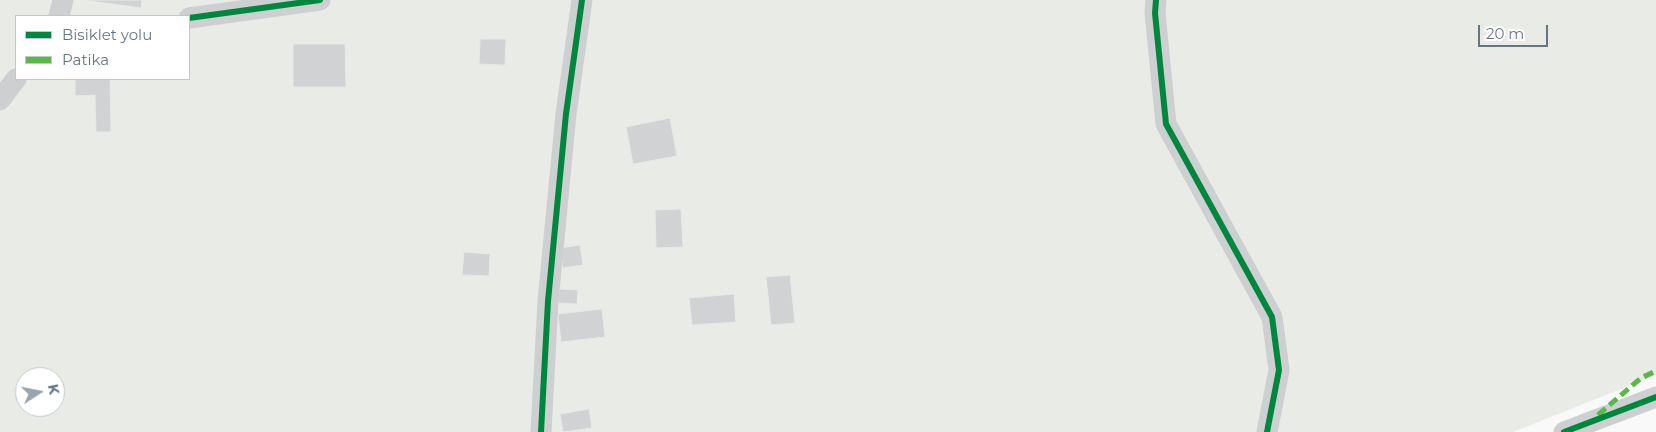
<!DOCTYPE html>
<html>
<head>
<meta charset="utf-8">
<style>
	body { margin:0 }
	#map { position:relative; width:1656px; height:432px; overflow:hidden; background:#f9f9f9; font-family:Montserrat,sans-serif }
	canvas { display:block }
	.legend { position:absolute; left:15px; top:15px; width:175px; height:65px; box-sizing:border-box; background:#fff; border:1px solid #c1c8cd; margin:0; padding:6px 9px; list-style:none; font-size:15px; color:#657683 }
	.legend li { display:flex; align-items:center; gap:10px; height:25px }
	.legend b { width:25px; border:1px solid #c1c8cd }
	.north { position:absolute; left:15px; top:367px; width:50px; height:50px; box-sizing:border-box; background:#fff; border:1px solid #c1c8cd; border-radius:50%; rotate:79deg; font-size:14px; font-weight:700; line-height:20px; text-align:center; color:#657683 }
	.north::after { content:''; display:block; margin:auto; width:18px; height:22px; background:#99a4ac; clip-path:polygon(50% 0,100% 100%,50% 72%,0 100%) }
	.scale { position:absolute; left:1478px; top:25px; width:70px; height:22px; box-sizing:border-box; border:2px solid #657683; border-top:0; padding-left:6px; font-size:15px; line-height:18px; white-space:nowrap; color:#657683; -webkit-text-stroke:4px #fff; paint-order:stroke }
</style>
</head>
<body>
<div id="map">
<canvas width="1656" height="432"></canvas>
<ul class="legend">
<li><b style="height:6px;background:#00873e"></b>Bisiklet yolu</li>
<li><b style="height:6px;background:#58b947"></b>Patika</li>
</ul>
<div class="north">K</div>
<div class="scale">20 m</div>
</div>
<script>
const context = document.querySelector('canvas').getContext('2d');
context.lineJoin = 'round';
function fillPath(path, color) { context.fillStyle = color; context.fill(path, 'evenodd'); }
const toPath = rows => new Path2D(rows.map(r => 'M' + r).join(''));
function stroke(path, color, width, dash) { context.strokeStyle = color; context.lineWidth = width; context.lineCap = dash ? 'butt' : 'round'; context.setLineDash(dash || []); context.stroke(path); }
fillPath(toPath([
	[0,0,1656,0,1656,375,1513,432,0,432],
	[16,16,189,16,189,79,16,79],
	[25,377,55,377,55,407,25,407]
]), '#e8ebe6');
const building = toPath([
	[83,0,142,0,141,8,83,0],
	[480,39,506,39,505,65,479,64,480,39],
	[293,44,345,44,346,87,293,87,293,44],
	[75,79,110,79,111,132,96,132,95,95,75,96,75,79],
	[670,118,677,156,633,164,626,127,670,118],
	[681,209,683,247,656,248,655,210,681,209],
	[580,245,583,265,563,268,560,248,580,245],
	[464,252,490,254,489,276,462,275,464,252],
	[790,275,795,323,771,325,766,277,790,275],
	[559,289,578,290,577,304,558,303,559,289],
	[734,294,736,322,692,325,689,298,734,294],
	[602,309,605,337,561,342,558,314,602,309],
	[589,409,592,428,563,432,560,414,589,409]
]);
fillPath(building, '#d0d2d3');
stroke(building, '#e8e8e8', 1);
stroke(toPath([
	[1156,0,1155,13,1166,124,1272,317,1279,370,1267,432],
	[59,16,63,0],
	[189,18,320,0],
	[0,100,16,79],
	[541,432,548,301,566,114,582,0],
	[1564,432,1656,397]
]), '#cecfd0', 21);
stroke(toPath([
	[1598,415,1641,378,1656,371]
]), '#58b947', 5, [10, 5]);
stroke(toPath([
	[1156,0,1155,13,1166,124,1272,317,1279,370,1267,432],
	[189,18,320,0],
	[541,432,548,301,566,114,582,0],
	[1564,432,1656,397]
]), '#00873e', 6);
</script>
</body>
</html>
